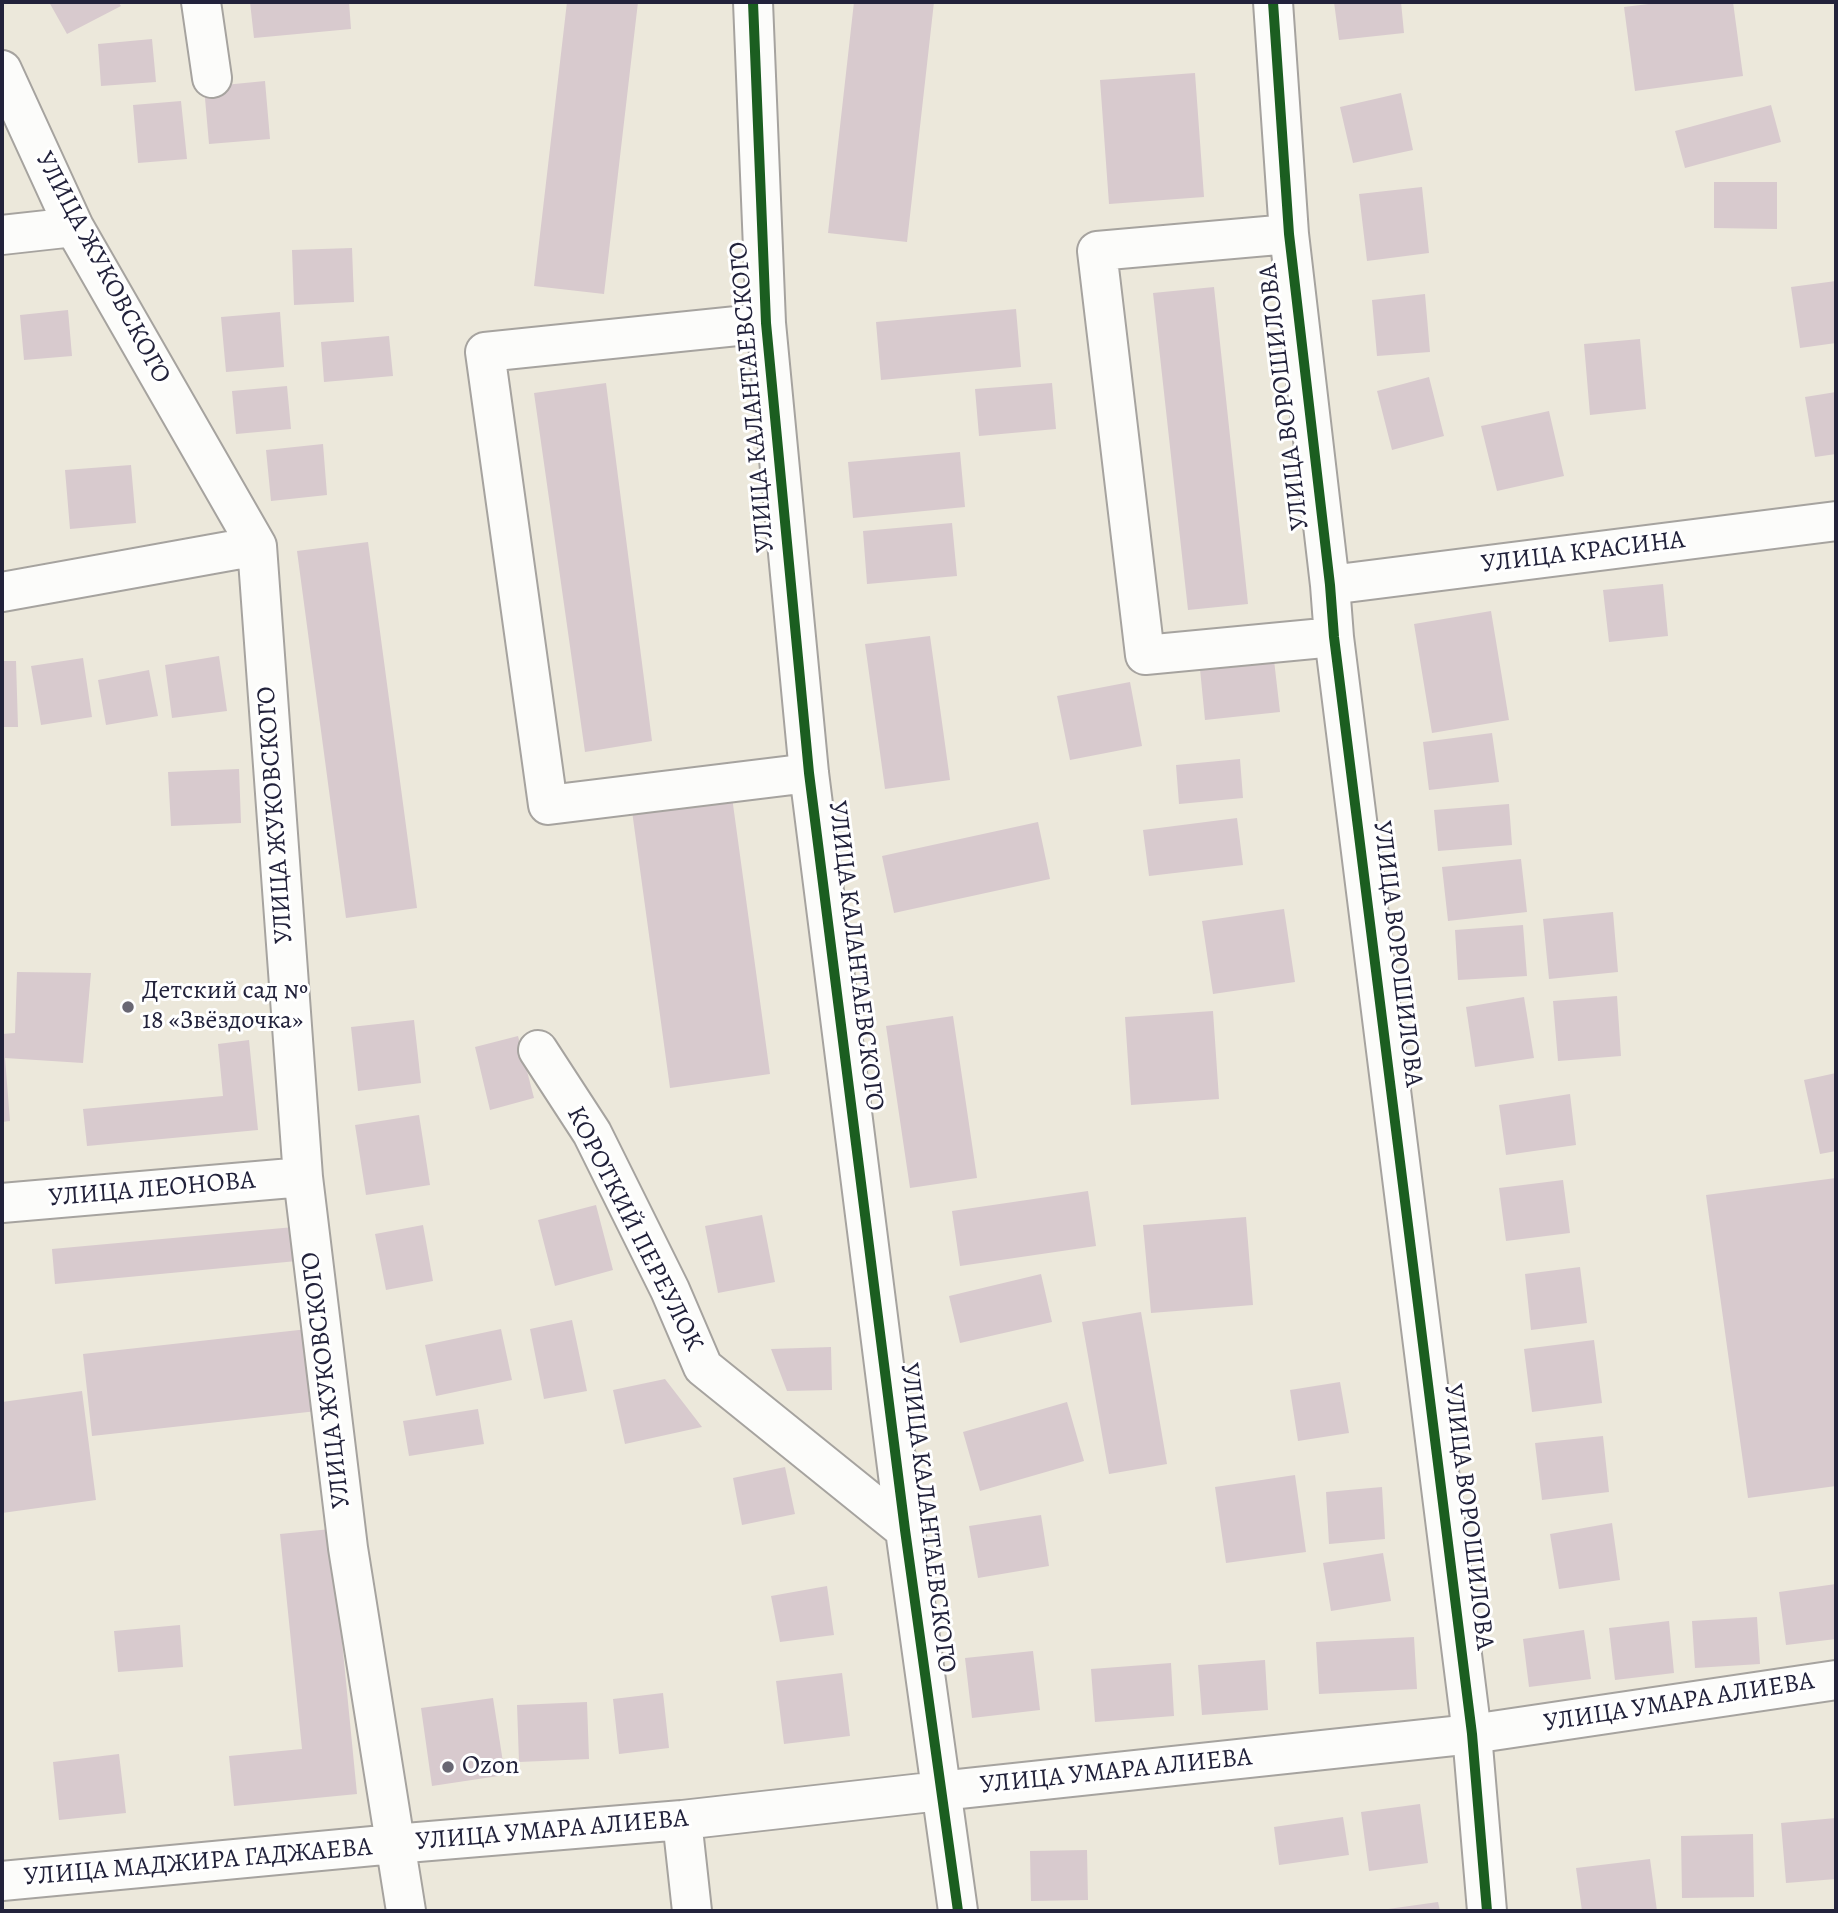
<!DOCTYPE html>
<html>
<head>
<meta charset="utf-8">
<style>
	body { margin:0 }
	#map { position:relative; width:1838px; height:1913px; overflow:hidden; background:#ece8db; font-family:Alegreya,serif }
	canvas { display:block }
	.frame { position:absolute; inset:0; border:4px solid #22223b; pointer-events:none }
</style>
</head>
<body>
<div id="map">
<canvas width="1838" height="1913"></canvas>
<div class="frame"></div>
</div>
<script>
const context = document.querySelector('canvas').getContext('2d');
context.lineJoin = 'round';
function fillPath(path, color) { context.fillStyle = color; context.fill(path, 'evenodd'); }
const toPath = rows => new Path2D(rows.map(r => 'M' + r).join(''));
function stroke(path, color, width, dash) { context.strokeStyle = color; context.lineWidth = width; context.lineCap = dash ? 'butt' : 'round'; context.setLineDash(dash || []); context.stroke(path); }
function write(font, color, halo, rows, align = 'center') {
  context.font = font + ' Alegreya,serif'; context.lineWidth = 6; context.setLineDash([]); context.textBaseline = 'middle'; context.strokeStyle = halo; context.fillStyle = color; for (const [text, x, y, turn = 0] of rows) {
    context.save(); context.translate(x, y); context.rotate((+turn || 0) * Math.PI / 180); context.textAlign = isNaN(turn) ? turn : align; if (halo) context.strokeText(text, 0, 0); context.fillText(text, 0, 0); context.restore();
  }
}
fillPath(toPath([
	[49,2,118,2,121,6,67,34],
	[250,2,349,2,351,29,254,38],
	[567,2,638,2,604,294,534,286],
	[854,2,934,2,907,242,828,233],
	[1334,2,1401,2,1404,33,1339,40],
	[1665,2,1733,2,1743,76,1635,91,1624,7],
	[152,39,156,82,101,86,98,44],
	[1195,73,1204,197,1109,204,1100,80],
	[265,81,270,139,209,144,204,87],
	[1401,93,1413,150,1353,163,1340,107],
	[181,101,187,159,138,163,133,105],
	[1771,105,1781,142,1685,168,1675,131],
	[1714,182,1777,182,1777,229,1714,228],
	[1422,187,1429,253,1367,261,1359,194],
	[352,248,354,302,294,305,292,250],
	[1836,281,1836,343,1800,348,1791,287],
	[1214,287,1248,604,1188,610,1153,293],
	[1425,294,1430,352,1377,356,1372,300],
	[1016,309,1021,367,881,380,876,322],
	[68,310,72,356,24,360,20,315],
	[280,312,284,367,226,372,221,317],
	[389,336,393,376,324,382,321,342],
	[1640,339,1646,409,1590,415,1584,344],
	[1429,377,1444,436,1392,450,1377,391],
	[606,383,652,741,585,752,534,393],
	[1052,383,1056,429,979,436,975,389],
	[287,386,291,429,236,434,232,391],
	[1836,392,1836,454,1815,457,1805,397],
	[1549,411,1564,476,1497,491,1481,426],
	[323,444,327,495,271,501,266,450],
	[960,452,965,507,853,518,848,462],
	[131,465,136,523,70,529,65,470],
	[952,523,957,576,867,584,863,531],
	[368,542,417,908,346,918,297,551],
	[1663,584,1668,636,1609,642,1603,590],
	[1491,611,1509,720,1432,733,1414,624],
	[930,636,950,780,885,789,865,644],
	[219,656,227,711,172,718,165,665],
	[83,658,92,717,41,725,31,666],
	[1274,660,1280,712,1205,720,1200,669],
	[2,661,16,661,18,727,2,727],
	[149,670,158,716,106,725,98,680],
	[1130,682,1142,746,1070,760,1057,696],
	[1492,733,1499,782,1429,790,1423,742],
	[1240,759,1243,798,1179,804,1176,765],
	[239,769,241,823,171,826,168,772],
	[732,797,770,1074,670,1088,632,811],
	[1509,804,1512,845,1438,851,1434,810],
	[1237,818,1243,865,1149,876,1143,830],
	[1038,822,1050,879,894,913,882,856],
	[1521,859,1527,912,1448,921,1442,867],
	[1284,909,1295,982,1213,994,1202,921],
	[1613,912,1618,972,1549,979,1543,919],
	[1523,925,1527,976,1458,980,1455,930],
	[17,972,91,973,83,1063,5,1058,10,1121,2,1122,2,1034,15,1033],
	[1617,996,1621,1056,1558,1061,1553,1001],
	[1524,997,1534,1058,1475,1067,1466,1007],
	[1213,1011,1219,1099,1131,1105,1125,1017],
	[953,1016,977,1178,910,1188,886,1026],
	[414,1020,421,1083,358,1091,351,1027],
	[518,1036,534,1098,490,1110,475,1047],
	[249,1040,258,1130,87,1146,83,1109,223,1096,218,1044],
	[1836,1073,1836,1151,1820,1154,1804,1080],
	[1570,1094,1576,1145,1506,1155,1499,1105],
	[419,1115,430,1185,366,1195,355,1125],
	[1836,1178,1836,1486,1748,1498,1706,1195],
	[1563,1180,1570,1233,1506,1241,1499,1188],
	[1088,1191,1096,1246,960,1266,952,1211],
	[596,1205,613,1270,555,1286,538,1220],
	[762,1215,775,1282,718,1293,705,1226],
	[1246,1217,1253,1305,1151,1313,1143,1225],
	[423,1225,433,1281,386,1290,375,1234],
	[294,1227,297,1261,55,1284,52,1249],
	[1580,1267,1587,1323,1531,1330,1525,1274],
	[1041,1274,1052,1322,960,1343,949,1296],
	[1141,1312,1167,1464,1109,1474,1082,1322],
	[572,1320,587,1391,544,1399,530,1329],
	[308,1329,317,1411,92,1436,83,1354],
	[501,1329,512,1380,436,1396,425,1345],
	[1594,1340,1602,1403,1532,1412,1524,1349],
	[831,1347,832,1390,787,1391,771,1349],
	[665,1379,702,1427,625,1444,613,1390],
	[1340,1382,1349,1433,1298,1441,1290,1390],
	[82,1391,96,1500,2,1513,2,1402],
	[1067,1402,1084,1461,980,1491,963,1432],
	[478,1409,484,1444,409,1456,403,1421],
	[1603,1436,1609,1492,1542,1500,1535,1443],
	[785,1467,795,1514,742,1525,733,1478],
	[1295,1475,1306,1552,1226,1563,1215,1487],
	[1382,1487,1385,1539,1329,1544,1326,1492],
	[1041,1515,1049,1566,978,1578,969,1526],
	[1612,1523,1620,1580,1559,1589,1550,1534],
	[331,1529,357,1794,234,1806,229,1756,302,1749,280,1534],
	[1383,1553,1391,1601,1331,1611,1323,1563],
	[1836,1584,1836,1639,1786,1645,1779,1592],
	[827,1586,834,1635,780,1642,771,1596],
	[1757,1617,1760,1664,1695,1668,1692,1621],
	[1669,1621,1674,1673,1615,1680,1609,1628],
	[180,1625,183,1667,118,1672,114,1631],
	[1584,1630,1591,1679,1529,1687,1523,1639],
	[1414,1637,1417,1689,1319,1694,1316,1642],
	[1033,1651,1040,1710,972,1718,965,1658],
	[1265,1660,1268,1710,1202,1715,1198,1665],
	[1171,1663,1174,1716,1095,1722,1091,1669],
	[842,1673,850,1736,784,1744,776,1681],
	[663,1693,669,1748,619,1754,613,1699],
	[493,1698,505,1775,432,1786,421,1708],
	[587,1702,589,1759,519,1762,517,1705],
	[119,1754,126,1813,59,1820,53,1762],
	[1420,1804,1428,1863,1369,1871,1361,1812],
	[1343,1817,1349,1855,1279,1865,1274,1827],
	[1836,1818,1836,1879,1786,1883,1781,1823],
	[1753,1834,1754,1897,1682,1898,1681,1836],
	[1087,1850,1088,1900,1031,1901,1030,1851],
	[1650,1859,1657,1911,1582,1911,1576,1868],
	[1438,1902,1440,1911,1382,1911,1381,1910]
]), '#d8cace');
const minor = toPath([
	[201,2,212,78],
	[753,2,766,323,809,773,905,1530,958,1911],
	[1273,2,1289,234,1330,585,1334,637,1472,1734,1487,1911],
	[2,70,74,227,257,546,303,1177,348,1548,406,1911],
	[1289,234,1097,251,1145,655,1334,637],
	[2,235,74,227],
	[766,323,485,352,548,805,809,773],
	[1330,585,1836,521],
	[2,592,257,546],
	[538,1050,592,1133,670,1290,703,1367,905,1530],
	[2,1203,303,1177],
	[682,1820,692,1911],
	[2,1881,394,1844,682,1820,940,1791]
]);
const major = toPath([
	[940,1791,1472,1734,1836,1680]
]);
stroke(minor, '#a6a39f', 42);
stroke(major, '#a6a39f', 42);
stroke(minor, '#fcfcfa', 38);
stroke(major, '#fcfcfa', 38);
stroke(toPath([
	[753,2,766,323,809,773,905,1530,958,1911],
	[1273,2,1289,234,1330,585,1334,637,1472,1734,1487,1911]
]), '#1b5e20', 10);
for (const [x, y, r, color] of [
	[128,1007,7,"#696773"],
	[448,1767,7,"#696773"]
]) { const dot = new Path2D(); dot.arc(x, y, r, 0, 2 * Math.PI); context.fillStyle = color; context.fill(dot); stroke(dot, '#fff', 2.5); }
write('26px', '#22223b', '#fff', [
	["УЛИЦА ЖУКОВСКОГО",102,268,62],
	["УЛИЦА КАЛАНТАЕВСКОГО",753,397,-95],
	["УЛИЦА ВОРОШИЛОВА",1285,397,-97],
	["УЛИЦА КРАСИНА",1583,553,-7],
	["УЛИЦА ЖУКОВСКОГО",276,815,-94],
	["УЛИЦА ВОРОШИЛОВА",1397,954,83],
	["УЛИЦА КАЛАНТАЕВСКОГО",855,956,83],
	["УЛИЦА ЛЕОНОВА",152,1190,-5],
	["КОРОТКИЙ ПЕРЕУЛОК",634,1229,63],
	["УЛИЦА ЖУКОВСКОГО",327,1380,-97],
	["УЛИЦА ВОРОШИЛОВА",1468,1517,83],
	["УЛИЦА КАЛАНТАЕВСКОГО",927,1518,83],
	["УЛИЦА УМАРА АЛИЕВА",1679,1703,-9],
	["УЛИЦА УМАРА АЛИЕВА",1116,1772,-6],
	["УЛИЦА УМАРА АЛИЕВА",552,1831,-5],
	["УЛИЦА МАДЖИРА ГАДЖАЕВА",198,1863,-5]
]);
write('26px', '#22223b', '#fff', [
	["Детский сад №",142,992],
	["18 «Звёздочка»",142,1022],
	["Ozon",462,1767]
], 'left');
</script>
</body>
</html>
